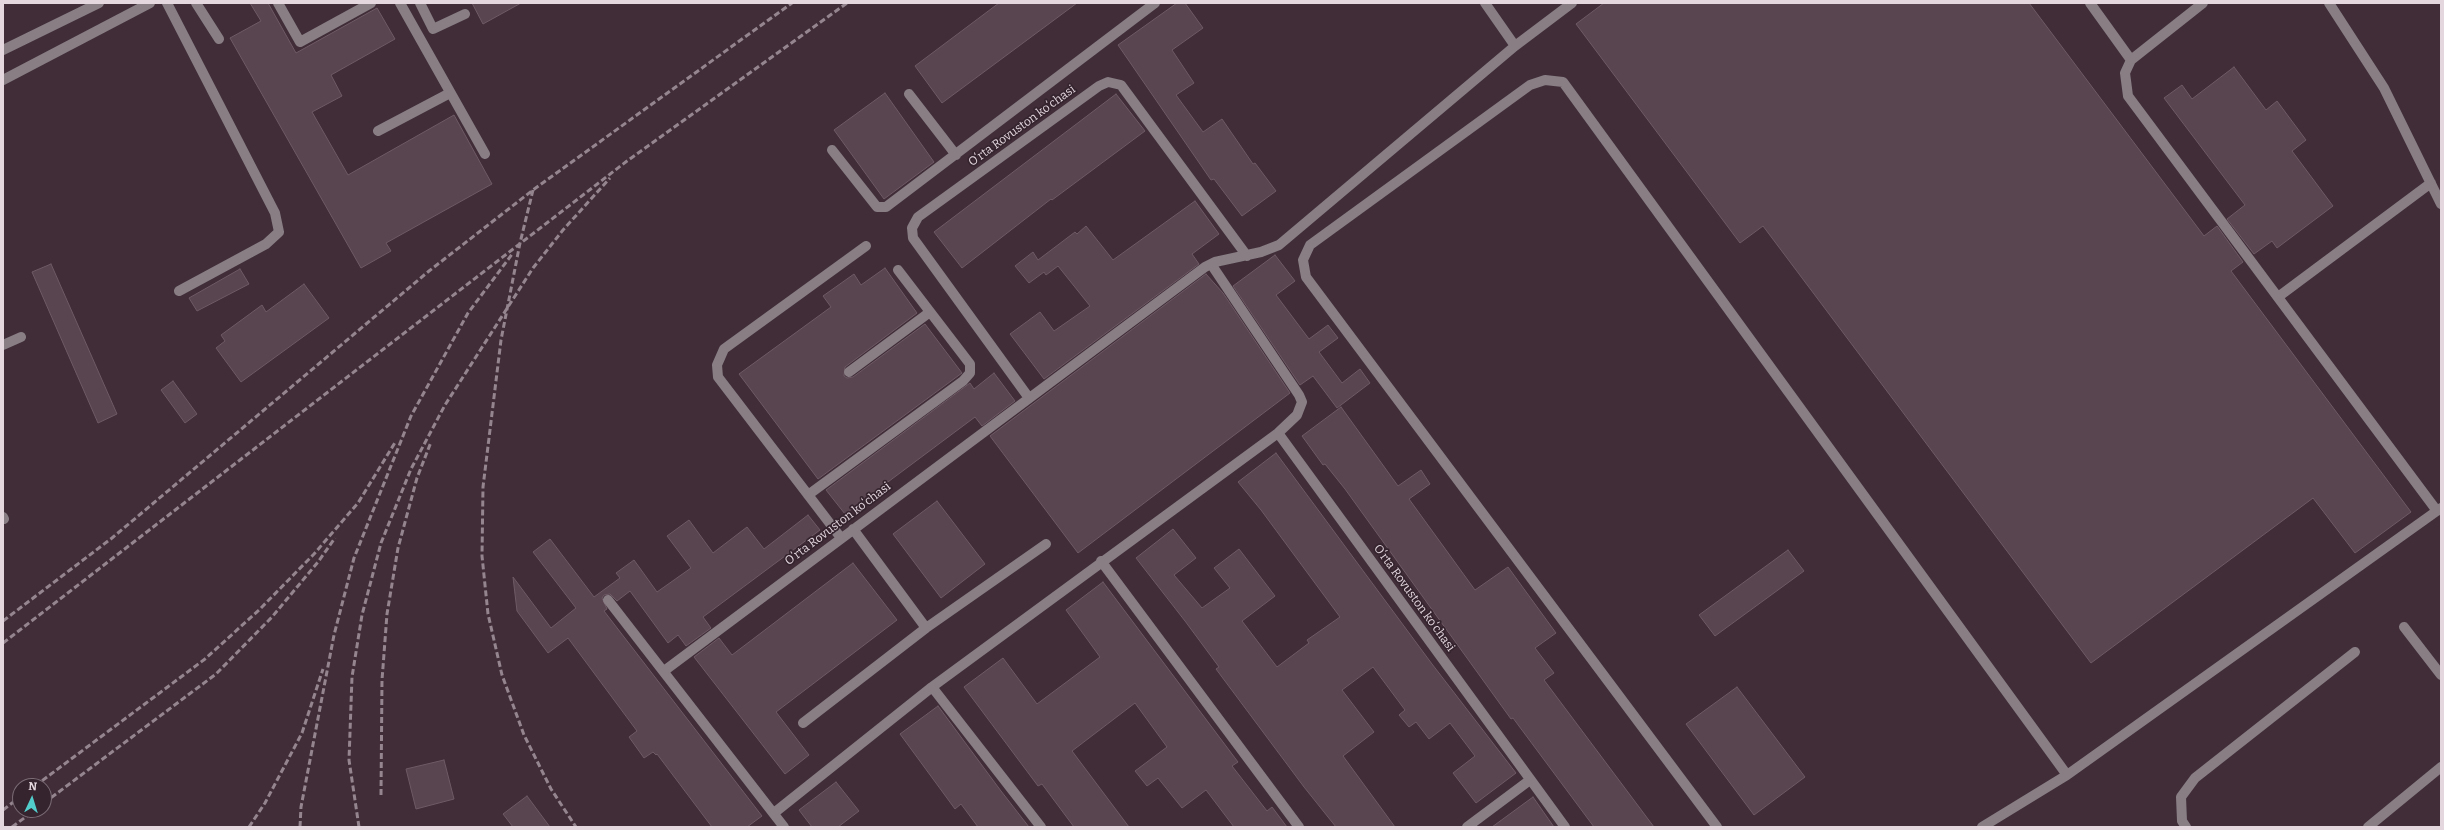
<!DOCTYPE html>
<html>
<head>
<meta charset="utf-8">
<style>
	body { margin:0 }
	#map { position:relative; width:2444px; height:830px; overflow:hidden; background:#402d38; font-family:Bitter,serif }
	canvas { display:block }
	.frame { position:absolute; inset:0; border:4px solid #e4d7de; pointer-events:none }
	.north { position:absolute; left:12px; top:778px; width:40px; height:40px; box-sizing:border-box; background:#35242e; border:1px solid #7b6c74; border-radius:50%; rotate:4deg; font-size:11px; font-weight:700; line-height:16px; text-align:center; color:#e4d7de }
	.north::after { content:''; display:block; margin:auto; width:14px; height:18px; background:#53cdcb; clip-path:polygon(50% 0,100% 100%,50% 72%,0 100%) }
</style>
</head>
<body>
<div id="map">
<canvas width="2444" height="830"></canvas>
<div class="frame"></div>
<div class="north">N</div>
</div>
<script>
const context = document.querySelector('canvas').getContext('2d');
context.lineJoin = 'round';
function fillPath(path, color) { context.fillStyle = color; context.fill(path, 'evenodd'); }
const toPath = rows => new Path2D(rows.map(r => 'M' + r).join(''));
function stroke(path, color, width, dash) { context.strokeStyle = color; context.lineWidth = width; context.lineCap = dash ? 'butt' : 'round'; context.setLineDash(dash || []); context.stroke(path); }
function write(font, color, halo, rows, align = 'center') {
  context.font = font + ' Bitter,serif'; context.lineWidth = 3.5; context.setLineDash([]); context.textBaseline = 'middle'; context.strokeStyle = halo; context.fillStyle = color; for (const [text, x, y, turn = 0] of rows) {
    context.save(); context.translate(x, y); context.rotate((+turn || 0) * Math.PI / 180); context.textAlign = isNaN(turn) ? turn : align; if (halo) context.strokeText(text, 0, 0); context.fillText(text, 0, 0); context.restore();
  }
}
const building = toPath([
	[250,3,268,3,296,53,377,8,395,39,331,75,342,96,312,112,348,175,454,115,492,184,386,243,391,251,361,268,230,38,261,21,250,3],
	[472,3,521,3,483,24,472,3],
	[999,3,1077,3,942,103,915,66,999,3],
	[1177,3,1185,3,1203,28,1172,50,1194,83,1176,95,1203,132,1222,119,1253,164,1255,163,1276,191,1242,216,1214,179,1211,180,1118,45,1177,3],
	[1604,3,2029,3,2204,236,2217,226,2243,262,2231,271,2411,512,2355,553,2313,498,2091,663,1763,226,1740,243,1576,24,1604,3],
	[2234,67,2266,110,2277,101,2306,140,2292,151,2333,206,2277,248,2272,241,2254,254,2227,219,2245,205,2164,98,2182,85,2192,99,2234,67],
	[885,93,934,162,884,199,834,130,885,93],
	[1116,94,1145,131,1052,200,1051,199,962,268,934,232,1116,94],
	[1195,201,1219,234,1192,254,1199,264,1044,379,1010,334,1040,312,1054,331,1090,306,1058,266,1046,275,1044,272,1029,283,1015,266,1033,252,1038,260,1075,232,1077,234,1086,226,1113,260,1195,201],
	[1275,255,1295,281,1276,295,1309,339,1328,325,1338,338,1319,352,1342,383,1360,369,1370,383,1337,408,1313,376,1300,385,1233,286,1275,255],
	[51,264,117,414,98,423,32,272,51,264],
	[885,268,917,313,845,367,844,376,847,378,853,377,925,324,962,373,818,479,739,374,831,307,823,296,854,274,861,285,885,268],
	[240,269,249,284,197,311,189,298,240,269],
	[1206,274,1223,293,1290,393,1078,553,990,436,1206,274],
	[304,284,329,318,241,382,216,348,225,341,221,335,262,305,266,312,304,284],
	[994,373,1015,401,982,426,975,417,845,514,826,490,970,383,974,389,994,373],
	[173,381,197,414,185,423,161,390,173,381],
	[1341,407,1398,486,1421,470,1430,484,1409,499,1475,590,1508,567,1556,633,1535,648,1554,673,1544,680,1654,827,1594,827,1513,718,1511,719,1345,489,1325,464,1323,465,1302,436,1341,407],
	[1276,453,1432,664,1516,773,1476,803,1453,773,1475,756,1450,723,1429,739,1416,722,1409,727,1399,715,1405,710,1373,667,1342,690,1374,732,1343,756,1395,827,1336,827,1304,787,1216,669,1219,667,1185,621,1136,558,1173,529,1196,558,1174,575,1202,608,1230,588,1214,568,1239,549,1275,596,1242,621,1277,667,1309,643,1307,640,1340,617,1261,510,1238,482,1276,453],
	[937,501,985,564,941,598,893,534,937,501],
	[808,515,820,530,703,617,711,628,686,646,678,635,668,643,630,591,617,601,610,594,604,595,602,598,607,609,604,611,762,816,747,827,712,827,657,754,656,755,653,752,644,758,629,737,637,731,568,638,548,653,517,611,513,577,551,628,576,608,533,552,550,539,594,597,620,578,616,573,634,560,657,592,691,568,667,536,689,520,713,553,747,527,764,549,808,515],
	[1788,550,1804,571,1715,636,1699,615,1788,550],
	[853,563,897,620,776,712,809,755,785,774,694,657,719,638,732,655,853,563],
	[1103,582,1238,762,1232,766,1267,811,1272,807,1287,827,1234,827,1206,790,1182,808,1158,778,1147,786,1135,771,1167,747,1135,703,1072,751,1129,827,1074,827,1042,784,1038,786,964,687,1003,658,1037,704,1100,657,1066,610,1103,582],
	[1737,687,1805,777,1754,815,1686,724,1737,687],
	[938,706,1001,791,1029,827,978,827,961,804,955,809,900,734,938,706],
	[444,760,454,799,416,809,406,769,444,760],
	[836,782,859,811,838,827,812,827,799,810,836,782],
	[527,796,550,827,513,827,503,814,527,796],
	[1533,797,1554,827,1492,827,1533,797]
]);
fillPath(building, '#584550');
stroke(building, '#6e5a65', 1);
stroke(toPath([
	[167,3,275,213,279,232,266,244,179,291],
	[196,3,219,39],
	[278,3,300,42,371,3],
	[400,3,485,154],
	[420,3,433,29,465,14],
	[1485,3,1515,46],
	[2090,3,2131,60],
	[2203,3,2131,60,2125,73,2128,96,2437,511],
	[2329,3,2384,88,2441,204],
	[3,50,99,3],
	[3,80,150,3],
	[909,94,956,155],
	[378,131,450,93],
	[832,150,877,207,886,207,1155,3],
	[2278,297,2431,183],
	[3,345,21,337],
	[849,372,930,312],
	[1029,398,913,238,912,228,918,217,1099,86,1108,82,1121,85,1247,256],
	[1278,433,1565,827],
	[808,495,963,381,970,373,970,364,898,270],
	[3,517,4,519],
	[853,529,926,628],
	[841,538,718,377,717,365,724,349,866,246],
	[1101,561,1299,827],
	[608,600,784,827],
	[2404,627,2441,675],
	[664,671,1205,267,1215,262,1261,252,1279,245,1515,46,1572,3],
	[932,687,1041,827],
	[803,723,926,628,1046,544],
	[774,813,932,687,1278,433,1297,415,1302,402,1299,395,1211,264],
	[1467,827,1530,780],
	[1717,827,1306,277,1303,260,1310,245,1530,85,1545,80,1563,82,2067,775],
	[1982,827,2067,775,2441,508],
	[2186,827,2182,821,2181,797,2195,778,2355,652],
	[2368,827,2441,767]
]), '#887e84', 10);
stroke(toPath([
	[533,190,520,243,501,340,483,487,482,556,488,614,502,675,524,735,551,789,576,827],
	[3,621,112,538,429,271,533,190,792,3],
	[3,643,627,161,847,3],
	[35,786,205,659,259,610,314,554,358,503,396,441],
	[381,795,382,680,387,614,398,548,417,478,431,442],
	[44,803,216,674,272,617,318,562,335,538],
	[3,810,20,797],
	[12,827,35,810],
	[249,827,265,803,302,733,323,669],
	[300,827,301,807,334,635,354,558,411,416,468,313,513,253],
	[359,827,349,760,352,677,362,615,381,543,411,469,445,405,533,268,563,230,610,178]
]), '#95858e', 3, [6, 3]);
write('12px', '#e4d7de', '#35242e', [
	["Oʻrta Rovuston koʻchasi",1022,126,-36],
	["Oʻrta Rovuston koʻchasi",838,524,-37],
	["Oʻrta Rovuston koʻchasi",1414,598,54]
]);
</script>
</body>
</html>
